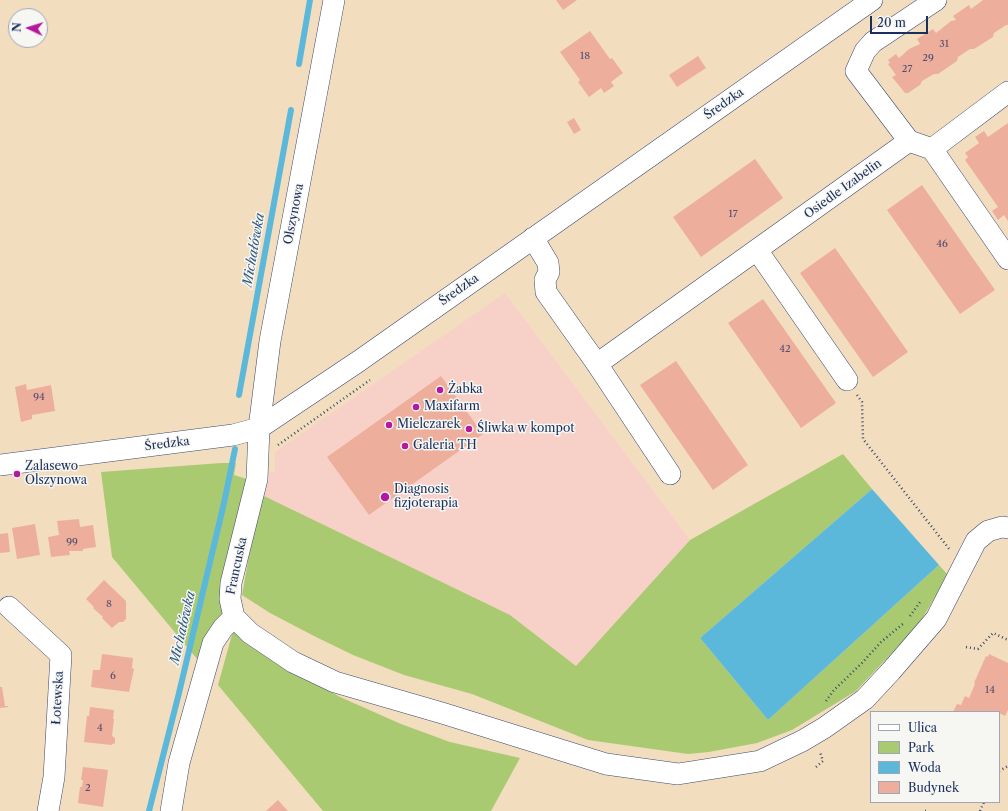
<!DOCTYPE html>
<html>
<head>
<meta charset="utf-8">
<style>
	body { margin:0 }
	#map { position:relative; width:1008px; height:811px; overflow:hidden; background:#f3ddbf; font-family:"Libre Caslon Text",serif }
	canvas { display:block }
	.legend { position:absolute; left:870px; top:711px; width:130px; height:92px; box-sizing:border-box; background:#f6f6f2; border:1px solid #9ea6b7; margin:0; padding:5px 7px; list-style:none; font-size:12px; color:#1b2f5e }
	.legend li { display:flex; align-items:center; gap:8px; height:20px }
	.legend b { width:20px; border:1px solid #9ea6b7 }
	.north { position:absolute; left:8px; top:8px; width:40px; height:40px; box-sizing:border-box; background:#f6f6f2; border:1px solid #9ea6b7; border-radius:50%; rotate:274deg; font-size:11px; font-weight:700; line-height:16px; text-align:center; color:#1b2f5e }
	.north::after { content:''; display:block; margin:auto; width:14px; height:18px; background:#b5179e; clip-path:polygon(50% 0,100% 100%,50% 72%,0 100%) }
	.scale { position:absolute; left:870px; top:16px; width:58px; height:18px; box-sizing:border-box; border:2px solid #1b2f5e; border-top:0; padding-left:5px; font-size:12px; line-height:14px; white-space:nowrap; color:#1b2f5e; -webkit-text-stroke:3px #f6f6f2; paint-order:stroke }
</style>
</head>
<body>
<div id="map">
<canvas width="1008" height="811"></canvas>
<ul class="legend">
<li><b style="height:5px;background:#fff"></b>Ulica</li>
<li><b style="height:11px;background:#aaca72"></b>Park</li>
<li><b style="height:11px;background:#5cb8da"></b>Woda</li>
<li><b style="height:11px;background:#edaf9c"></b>Budynek</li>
</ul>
<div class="north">N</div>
<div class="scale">20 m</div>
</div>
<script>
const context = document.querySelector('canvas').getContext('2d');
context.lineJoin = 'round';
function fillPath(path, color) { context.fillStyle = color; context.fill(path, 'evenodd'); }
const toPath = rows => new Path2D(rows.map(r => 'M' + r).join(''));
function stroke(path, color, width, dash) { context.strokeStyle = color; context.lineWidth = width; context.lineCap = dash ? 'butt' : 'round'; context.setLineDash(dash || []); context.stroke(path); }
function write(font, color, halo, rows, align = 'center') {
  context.font = font + ' "Libre Caslon Text",serif'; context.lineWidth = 3; context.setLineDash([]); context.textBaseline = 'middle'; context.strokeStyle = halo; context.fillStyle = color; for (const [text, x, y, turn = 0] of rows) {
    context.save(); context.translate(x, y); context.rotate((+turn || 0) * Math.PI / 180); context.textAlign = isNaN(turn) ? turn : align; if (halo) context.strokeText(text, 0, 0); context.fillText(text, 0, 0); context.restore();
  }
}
fillPath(toPath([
	[505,293,690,540,576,666,510,615,260,494,266,472,275,472,275,452]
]), '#f7d1c8');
fillPath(toPath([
	[843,454,872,489,700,638,768,720,939,565,948,575,919,624,856,691,792,730,757,743,709,752,688,754,588,740,472,694,404,675,353,655,314,636,270,613,242,595,260,494,510,615,576,666,690,540],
	[221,463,236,463,234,475,253,481,213,678,112,557,101,472],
	[233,631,254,647,340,697,401,724,450,742,520,758,491,811,323,811,218,685]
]), '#aaca72');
fillPath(toPath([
	[872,489,939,565,768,720,700,638]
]), '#5cb8da');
stroke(toPath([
	[299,64,310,0],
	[239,395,291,110],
	[149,811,179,693,224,503,235,449]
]), '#5cb8da', 6);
fillPath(toPath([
	[556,0,577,0,563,10],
	[983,0,1008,0,1008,25,1006,25,994,33,993,37,974,49,970,49,958,57,957,61,938,74,934,74,922,81,920,85,908,93,905,93,892,77,896,75,888,64,890,63,888,60,896,54,899,58,909,49,920,44,917,39,933,29,936,33,951,21,956,20,953,16,969,5,971,9],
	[590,31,610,59,612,58,623,73,611,82,614,86,604,93,601,88,589,97,578,82,580,80,560,52],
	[698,56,706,68,677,87,669,75],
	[574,118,581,130,574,134,567,122],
	[1008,123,1008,221,1004,215,998,220,992,211,998,207,965,160,968,157,965,153,979,143,975,137,984,131,988,137],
	[755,159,783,198,701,257,673,217],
	[922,185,995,290,960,314,887,210],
	[835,248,908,352,873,377,800,273],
	[763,299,836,403,801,428,728,323],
	[676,361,748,465,713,490,640,385],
	[441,376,483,434,369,515,327,457],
	[26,384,27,390,51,385,55,411,32,415,32,419,21,422,15,387],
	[79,519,80,527,93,525,96,547,83,549,83,551,69,551,70,555,51,557,48,537,59,535,57,521],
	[35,524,40,555,17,559,12,528],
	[8,533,10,552,0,553,0,534],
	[104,580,126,601,126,619,123,622,119,622,112,628,102,618,103,617,93,608,94,607,86,599],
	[102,654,133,658,132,668,134,669,129,692,91,687,93,670,100,670],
	[989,654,1008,663,1008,710,1005,716,999,713,999,712,953,712,957,704,961,705,965,696,969,698,975,684,974,683,986,656,988,657],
	[0,687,2,687,5,706,8,706,8,707,0,708],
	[90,707,114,710,113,719,114,719,112,736,115,738,115,743,111,745,84,742,87,716,89,716],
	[83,767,108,770,103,807,78,803,80,787,82,787,83,780,81,780],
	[278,800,288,811,266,811]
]), '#edaf9c');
const minor = toPath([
	[334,0,270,341,259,428,257,479,231,583,230,599,234,617,250,633,293,662,335,682,442,713,606,764,678,774,760,761,802,741,824,728,865,699,891,671,936,619,976,541,988,531,1002,527,1008,528],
	[909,141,856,71,865,51,873,42,936,0],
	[932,149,1008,92],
	[533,238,548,263,549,272,545,280,546,292,597,364,670,474],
	[757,250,847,380],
	[597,364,909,141,932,149,1008,259],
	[0,465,233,435,259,428,359,361,872,0],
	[9,607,61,655,54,777,48,811],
	[171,811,179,763,213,643,223,628,234,617]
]);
stroke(minor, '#3b496d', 22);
stroke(toPath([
	[857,395,862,402,863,439,950,550],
	[278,445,370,380],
	[910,616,920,602],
	[966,647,978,649,993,633,1008,640],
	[826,701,834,690,862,663,881,642,904,623],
	[816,767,823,761,820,752],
	[999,771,1008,766],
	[925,811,926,811],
	[980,811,984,802]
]), '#3b496d', 2.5, [1, 3]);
stroke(minor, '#fff', 21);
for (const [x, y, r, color] of [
	[440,390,4,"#b5179e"],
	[416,407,4,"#b5179e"],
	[389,425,4,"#b5179e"],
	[469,429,4,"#b5179e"],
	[405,446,4,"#b5179e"],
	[17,474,4,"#b5179e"],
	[385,497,5,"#b5179e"]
]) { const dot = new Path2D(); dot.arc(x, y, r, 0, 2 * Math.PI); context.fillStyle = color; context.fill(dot); stroke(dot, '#f6f6f2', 1.5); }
write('10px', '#504f6e', null, [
	["31",944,44],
	["18",585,56],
	["29",928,58],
	["27",907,69],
	["17",733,214],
	["46",942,244],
	["42",785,349],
	["94",39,397],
	["99",72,542],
	["8",109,604],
	["6",113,676],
	["14",990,690],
	["4",100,728],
	["2",88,788]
]);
write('12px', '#1b2f5e', '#f6f6f2', [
	["Średzka",724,104,-35],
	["Osiedle Izabelin",843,189,-36],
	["Olszynowa",294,214,-79],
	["Średzka",459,290,-35],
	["Średzka",167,444,-7],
	["Francuska",237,566,-78],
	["Łotewska",58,698,-87]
]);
write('12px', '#1b2f5e', '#f6f6f2', [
	["Żabka",448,390],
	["Maxifarm",424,407],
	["Mielczarek",397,425],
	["Śliwka w kompot",477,429],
	["Galeria TH",413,446],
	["Zalasewo",25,467],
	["Olszynowa",25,481],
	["Diagnosis",394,490],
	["fizjoterapia",394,504]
], 'left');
write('italic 13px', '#2e5883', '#f6f6f2', [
	["Michałówka",254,250,-80],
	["Michałówka",183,628,-77]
]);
</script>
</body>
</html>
